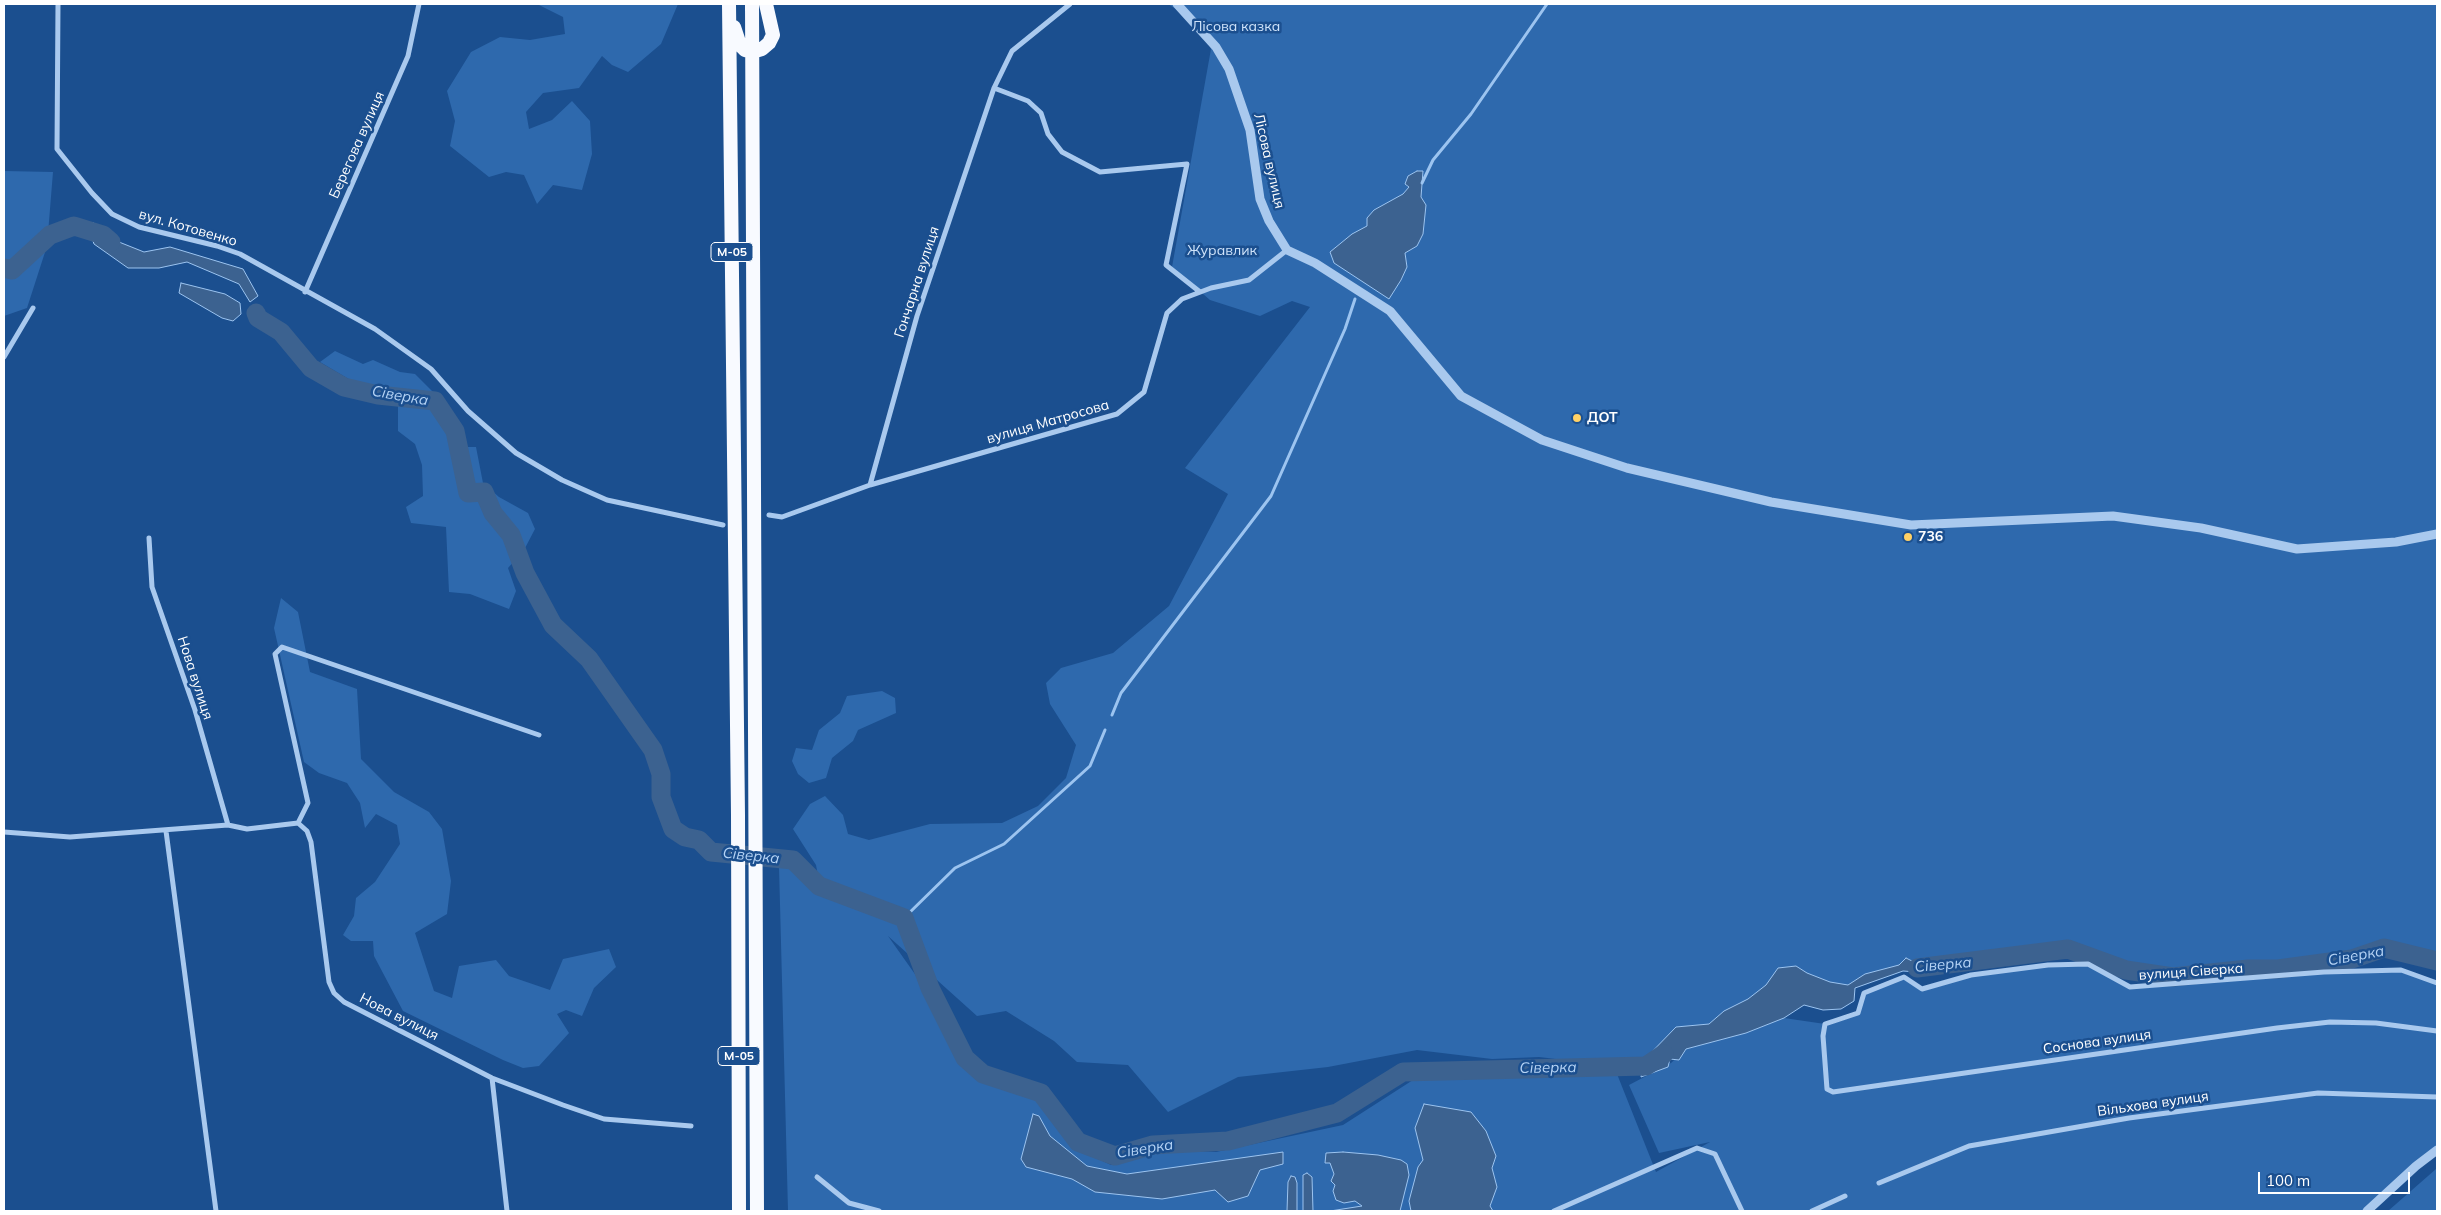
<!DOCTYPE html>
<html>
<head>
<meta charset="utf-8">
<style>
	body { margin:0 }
	#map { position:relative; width:2441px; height:1215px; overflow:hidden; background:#1b4f8f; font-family:Mulish,sans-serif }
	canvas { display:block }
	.frame { position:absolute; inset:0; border:5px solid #fff; pointer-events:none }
	.scale { position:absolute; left:2258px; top:1172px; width:152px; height:22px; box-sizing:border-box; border:2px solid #fff; border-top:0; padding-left:6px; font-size:15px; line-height:18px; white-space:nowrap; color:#fff; -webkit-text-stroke:4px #1b4f8f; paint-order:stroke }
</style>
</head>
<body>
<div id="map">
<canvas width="2441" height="1215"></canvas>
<div class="frame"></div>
<div class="scale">100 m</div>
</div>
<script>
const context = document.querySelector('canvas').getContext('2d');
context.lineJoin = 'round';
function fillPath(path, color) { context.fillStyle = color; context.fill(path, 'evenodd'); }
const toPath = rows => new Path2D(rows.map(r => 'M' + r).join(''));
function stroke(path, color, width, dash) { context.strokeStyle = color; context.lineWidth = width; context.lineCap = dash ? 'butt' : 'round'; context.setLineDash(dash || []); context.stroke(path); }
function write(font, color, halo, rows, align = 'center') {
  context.font = font + ' Mulish,sans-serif'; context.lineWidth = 5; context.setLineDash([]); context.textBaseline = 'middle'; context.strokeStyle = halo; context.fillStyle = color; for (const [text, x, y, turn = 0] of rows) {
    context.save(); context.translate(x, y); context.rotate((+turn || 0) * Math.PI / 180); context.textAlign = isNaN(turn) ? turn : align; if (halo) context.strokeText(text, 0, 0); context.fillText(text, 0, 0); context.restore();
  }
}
fillPath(toPath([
	[537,4,678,4,661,44,628,72,612,65,602,56,579,88,543,93,526,112,529,129,552,120,572,101,590,121,592,154,582,190,553,185,537,204,524,175,506,172,489,177,450,146,455,121,447,91,471,52,500,37,530,40,565,34,563,17],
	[1168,4,2437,4,2437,969,2384,948,2352,959,2278,969,2248,969,2173,977,2126,970,2068,949,1931,968,1901,968,1864,983,1797,994,1699,1037,1648,1070,1539,1057,1492,1059,1417,1050,1328,1067,1238,1077,1168,1112,1128,1065,1077,1062,1054,1041,1006,1011,977,1016,888,936,917,977,955,1053,979,1078,1035,1099,1076,1148,1111,1165,1168,1150,1216,1152,1343,1125,1413,1080,1617,1074,1656,1172,1710,1142,1659,1153,1629,1085,1671,1063,1686,1049,1746,1033,1784,1018,1825,1024,1858,1013,1864,993,1904,977,1922,989,1971,975,2048,965,2088,964,2130,987,2324,972,2401,970,2437,983,2437,1148,2367,1211,788,1211,779,866,793,860,819,881,816,865,793,829,810,804,825,796,843,815,848,834,869,840,930,824,1002,823,1038,806,1066,778,1076,745,1050,704,1046,683,1061,668,1113,653,1169,606,1228,494,1185,468,1310,307,1292,301,1260,316,1210,300,1172,267,1211,49,1202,26],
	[4,171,53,172,47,246,27,308,4,316],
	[335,351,363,364,373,360,400,372,415,374,433,392,455,420,464,447,476,447,483,483,499,497,528,513,535,529,524,550,508,568,516,591,509,609,470,594,449,592,446,527,411,523,406,507,423,496,422,465,415,444,398,431,398,406,385,387,352,381,320,362],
	[281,598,298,612,310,672,357,689,361,759,394,792,429,812,442,829,451,881,447,914,415,933,434,991,452,998,459,966,496,960,509,976,550,990,563,959,609,949,616,967,594,988,582,1016,566,1010,557,1014,569,1033,539,1066,523,1068,503,1060,403,1011,374,956,373,941,351,941,343,935,354,916,356,898,375,882,400,844,397,825,376,814,365,828,360,803,347,783,319,773,304,762,274,628],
	[882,691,895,698,896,713,858,730,853,741,832,758,826,778,809,783,798,774,792,761,796,748,812,750,819,730,840,713,847,696],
	[2436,1169,2437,1211,2388,1211]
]), '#2e69ad');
const water = toPath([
	[1417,171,1423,171,1421,197,1426,205,1423,234,1417,246,1405,253,1407,267,1401,280,1389,299,1334,263,1330,252,1352,234,1367,226,1367,218,1374,210,1403,194,1409,187,1405,184,1408,176,1417,171],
	[93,223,113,233,114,240,144,252,170,247,243,269,258,296,250,302,239,284,187,262,159,268,128,268,94,244,89,229,93,223],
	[181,283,225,294,240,303,241,314,233,321,222,318,179,293,181,283],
	[1906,958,1920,965,1944,964,1932,973,1903,971,1855,988,1854,1001,1841,1009,1823,1010,1804,1005,1784,1018,1746,1033,1686,1049,1679,1060,1670,1059,1668,1067,1641,1077,1643,1061,1676,1027,1709,1024,1724,1011,1748,999,1766,985,1778,968,1796,966,1807,973,1830,982,1848,985,1865,974,1899,965,1906,958],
	[1424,1104,1471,1112,1486,1131,1496,1156,1492,1168,1497,1187,1490,1206,1493,1211,1411,1211,1409,1201,1418,1167,1423,1160,1415,1128,1424,1104],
	[1033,1114,1039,1116,1050,1136,1087,1166,1127,1174,1283,1152,1283,1164,1260,1170,1248,1196,1228,1202,1215,1190,1162,1199,1095,1192,1072,1179,1026,1167,1021,1159,1033,1114],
	[1343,1152,1378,1155,1401,1160,1407,1164,1409,1175,1400,1211,1330,1211,1362,1206,1355,1201,1344,1203,1336,1200,1333,1191,1335,1185,1331,1181,1334,1174,1330,1163,1325,1163,1326,1153,1343,1152],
	[1307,1173,1312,1177,1313,1211,1303,1211,1303,1175,1307,1173],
	[1291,1176,1295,1177,1297,1183,1297,1211,1287,1211,1288,1182,1291,1176]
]);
fillPath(water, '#3c6290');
stroke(water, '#9cc4f0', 1);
stroke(toPath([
	[1422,183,1433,160,1471,114,1547,4],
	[1112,715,1121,693,1271,496,1345,329,1355,299],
	[904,918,955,868,1004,844,1090,766,1105,730]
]), '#9cc4f0', 3);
stroke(toPath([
	[4,268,12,270,50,235,74,226,103,235,111,242],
	[256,313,258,318,281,332,311,368,344,387,378,395,435,401,455,431,468,493,484,492,493,513,511,535,525,573,553,625,589,659,653,750,661,774,661,797,673,829,685,837,699,840,711,852,793,860,819,886,904,918,930,988,965,1058,983,1074,1041,1093,1078,1142,1115,1156,1153,1145,1228,1141,1337,1113,1403,1072,1646,1066,1664,1054],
	[1917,968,2068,949,2126,970,2173,977,2248,969,2278,969,2352,959,2384,948,2437,961]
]), '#3c6290', 19);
stroke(toPath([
	[58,4,57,149,92,193,112,214,139,227,217,246,240,254,375,329,431,369,468,411,516,453,562,480,607,500,723,525],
	[994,88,1028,101,1041,113,1048,134,1062,152,1100,172,1187,164,1166,265,1200,292],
	[305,292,408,56,419,4],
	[4,357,33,308],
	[870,485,917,316,994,88,1012,51,1070,4],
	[769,515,782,517,870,485,1117,414,1144,392,1167,313,1182,299,1211,288,1249,280,1287,250],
	[149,538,152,587,195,710,228,825],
	[298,823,308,803,275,654,282,647,539,735],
	[166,831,216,1211],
	[4,832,70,837,228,825,247,829,298,823,307,831,311,842,329,982,334,993,344,1002,492,1078,563,1105,604,1119,691,1126],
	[2437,983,2401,970,2324,972,2130,987,2088,964,2048,965,1971,975,1922,989,1904,977,1864,993,1858,1013,1825,1024,1823,1036,1827,1089,1833,1092,2277,1028,2330,1022,2376,1023,2437,1031],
	[492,1078,507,1211],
	[817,1177,849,1203,879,1211],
	[1879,1183,1969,1146,2129,1118,2318,1093,2437,1097],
	[1554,1211,1697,1148,1715,1154,1742,1211],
	[1812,1211,1845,1196]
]), '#a9c9ee', 5);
stroke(toPath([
	[1177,4,1216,47,1229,69,1250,130,1260,199,1269,221,1287,250,1315,263,1390,311,1461,396,1542,440,1627,468,1771,502,1911,525,2113,516,2201,528,2297,549,2396,542,2437,534],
	[2367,1211,2416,1166,2437,1150]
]), '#a9c9ee', 9);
stroke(toPath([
	[729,4,738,815,739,1211],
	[752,4,757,1211],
	[734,27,740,45,745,50,752,52,762,49,769,43,773,35,766,4]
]), '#f8faff', 14);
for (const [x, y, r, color] of [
	[1577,418,5,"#ffd166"],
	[1908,537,5,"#ffd166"]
]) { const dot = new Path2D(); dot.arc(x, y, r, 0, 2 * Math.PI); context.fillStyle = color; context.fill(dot); stroke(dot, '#1b4f8f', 2); }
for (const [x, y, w] of [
	[732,252,42],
	[739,1056,42]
]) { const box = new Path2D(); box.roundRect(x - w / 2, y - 9.5, w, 19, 4); context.fillStyle = '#1b4f8f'; context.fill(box); stroke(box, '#fff', 1); }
write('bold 12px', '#fff', null, [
	["М-05",732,252],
	["М-05",739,1056]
]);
write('14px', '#cfe3fa', '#1b4f8f', [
	["Лісова казка",1236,27],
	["Журавлик",1222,251]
]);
write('14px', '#fff', '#1b4f8f', [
	["Берегова вулиця",357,145,-66],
	["Лісова вулиця",1269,161,77],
	["вул. Котовенко",188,228,16],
	["Гончарна вулиця",917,282,-72],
	["вулиця Матросова",1048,422,-16],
	["Нова вулиця",195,678,72],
	["вулиця Сіверка",2191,972,-4],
	["Нова вулиця",399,1017,27],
	["Соснова вулиця",2097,1042,-8],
	["Вільхова вулиця",2153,1104,-8]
]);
write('bold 14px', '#fff', '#1b4f8f', [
	["ДОТ",1587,418],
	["736",1918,537]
], 'left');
write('italic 15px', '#b5d3f5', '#1b4f8f', [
	["Сіверка",400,396,10],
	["Сіверка",751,856,6],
	["Сіверка",2356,956,-10],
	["Сіверка",1943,965,-5],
	["Сіверка",1548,1068,-1],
	["Сіверка",1145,1149,-9]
]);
</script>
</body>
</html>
